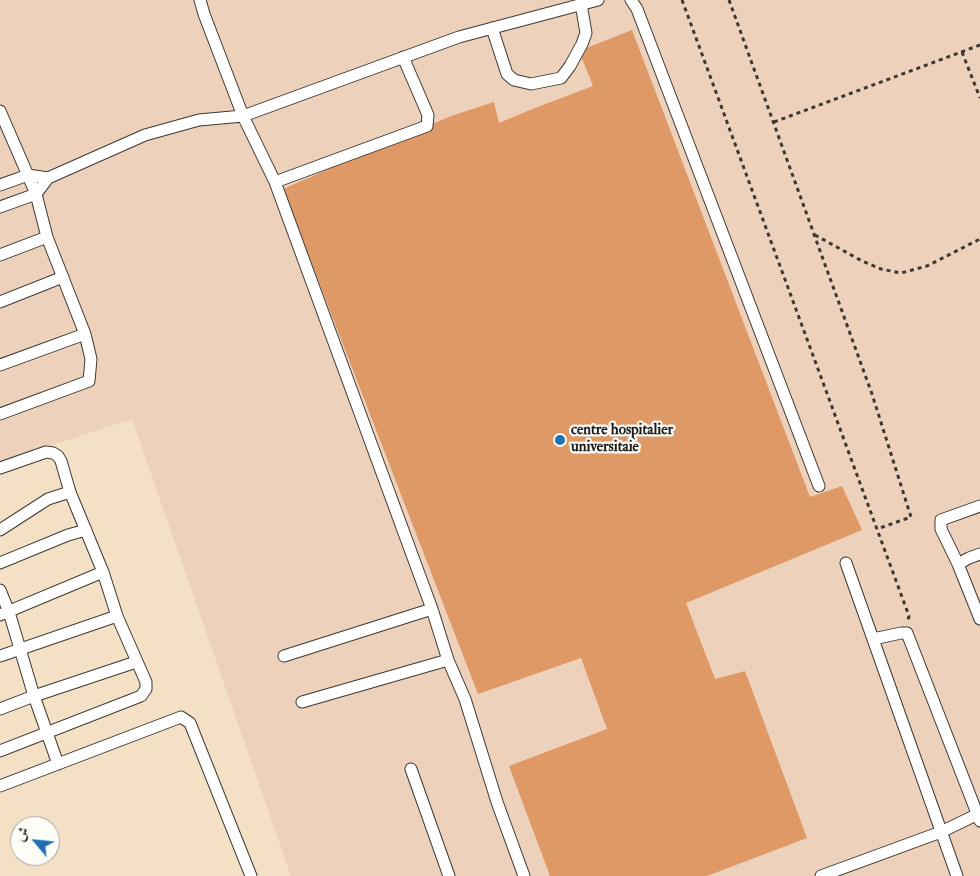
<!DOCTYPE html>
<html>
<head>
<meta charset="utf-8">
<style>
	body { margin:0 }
	#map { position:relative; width:980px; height:876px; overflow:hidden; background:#f4e0c5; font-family:"IM FELL Double Pica",Amiri,serif }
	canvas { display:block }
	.north { position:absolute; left:10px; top:816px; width:50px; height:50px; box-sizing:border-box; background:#fdfcf7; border:1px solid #a3a29f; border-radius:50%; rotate:298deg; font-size:14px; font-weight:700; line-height:20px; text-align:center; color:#1c1c1c }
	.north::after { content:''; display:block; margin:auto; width:18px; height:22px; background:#1f6fb2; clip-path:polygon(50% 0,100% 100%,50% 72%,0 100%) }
</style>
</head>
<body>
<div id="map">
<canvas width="980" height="876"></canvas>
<div class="north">ش</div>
</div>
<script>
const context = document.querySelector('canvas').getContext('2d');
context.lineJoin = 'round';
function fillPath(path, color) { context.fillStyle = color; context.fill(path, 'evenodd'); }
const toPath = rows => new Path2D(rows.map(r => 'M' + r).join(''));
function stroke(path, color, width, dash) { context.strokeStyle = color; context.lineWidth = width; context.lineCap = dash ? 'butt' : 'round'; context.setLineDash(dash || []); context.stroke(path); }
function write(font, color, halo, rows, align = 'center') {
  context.font = font + ' "IM FELL Double Pica",serif'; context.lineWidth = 4.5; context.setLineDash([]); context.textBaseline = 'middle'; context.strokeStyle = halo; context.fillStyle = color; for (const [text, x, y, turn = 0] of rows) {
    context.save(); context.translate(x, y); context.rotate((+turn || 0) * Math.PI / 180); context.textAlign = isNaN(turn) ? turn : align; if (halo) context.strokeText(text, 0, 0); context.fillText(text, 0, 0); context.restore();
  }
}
fillPath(toPath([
	[0,0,980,0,980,876,291,876,132,419,0,462]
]), '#eed1ba');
fillPath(toPath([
	[632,30,810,497,842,486,862,530,686,603,715,679,745,671,807,838,707,876,550,876,509,766,607,729,581,658,478,694,283,189,451,116,494,102,499,123,530,110,593,86,579,51]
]), '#de9967');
const lane = toPath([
	[200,0,204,14,243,116,459,37,598,0],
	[631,0,637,9,819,486],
	[492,28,507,74,514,80,531,84,561,78,570,66,582,44,586,33,581,4],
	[0,111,36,194,47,237,85,334,91,359,89,381,0,414],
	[275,182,427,126,428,115,403,57],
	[0,185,28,175,48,178],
	[0,207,36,194,48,178,145,135,199,120,243,116,275,182,432,609,448,660,465,699,497,802,524,876],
	[0,255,47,237],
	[0,302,63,277],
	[0,365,85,334],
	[0,468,46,452,53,453,58,456,61,461,70,492,103,572,117,616,146,682,146,689,141,696,0,751],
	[0,530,48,499,70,492],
	[980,554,969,558,958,564,980,619],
	[0,563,68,535,86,530],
	[846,563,957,876],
	[958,564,941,529,941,520,980,506],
	[0,590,9,612,34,696,58,764],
	[0,615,103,572],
	[873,639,901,633,907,633,980,821],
	[0,656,117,616],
	[284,656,432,609],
	[302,702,448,660],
	[0,709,34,696,136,662],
	[411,769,449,876],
	[0,786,181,717,190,723,251,876],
	[821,876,941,832,978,814]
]);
stroke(lane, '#3c3935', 13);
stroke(toPath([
	[682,0,909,616,908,620],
	[729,0,872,394,911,517,877,529],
	[962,52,980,98],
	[774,122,980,45],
	[815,235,862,261,881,269,901,273,927,266,980,239]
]), '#3c3935', 3, [4, 4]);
stroke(lane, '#fff', 11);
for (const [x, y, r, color] of [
	[560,440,6,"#1f6fb2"]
]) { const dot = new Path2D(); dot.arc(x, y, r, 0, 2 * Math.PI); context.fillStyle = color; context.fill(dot); stroke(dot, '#fdfcf7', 2); }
write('bold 15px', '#1c1c1c', '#fdfcf7', [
	["centre hospitalier",571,431],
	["universitaie",571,448]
], 'left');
</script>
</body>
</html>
